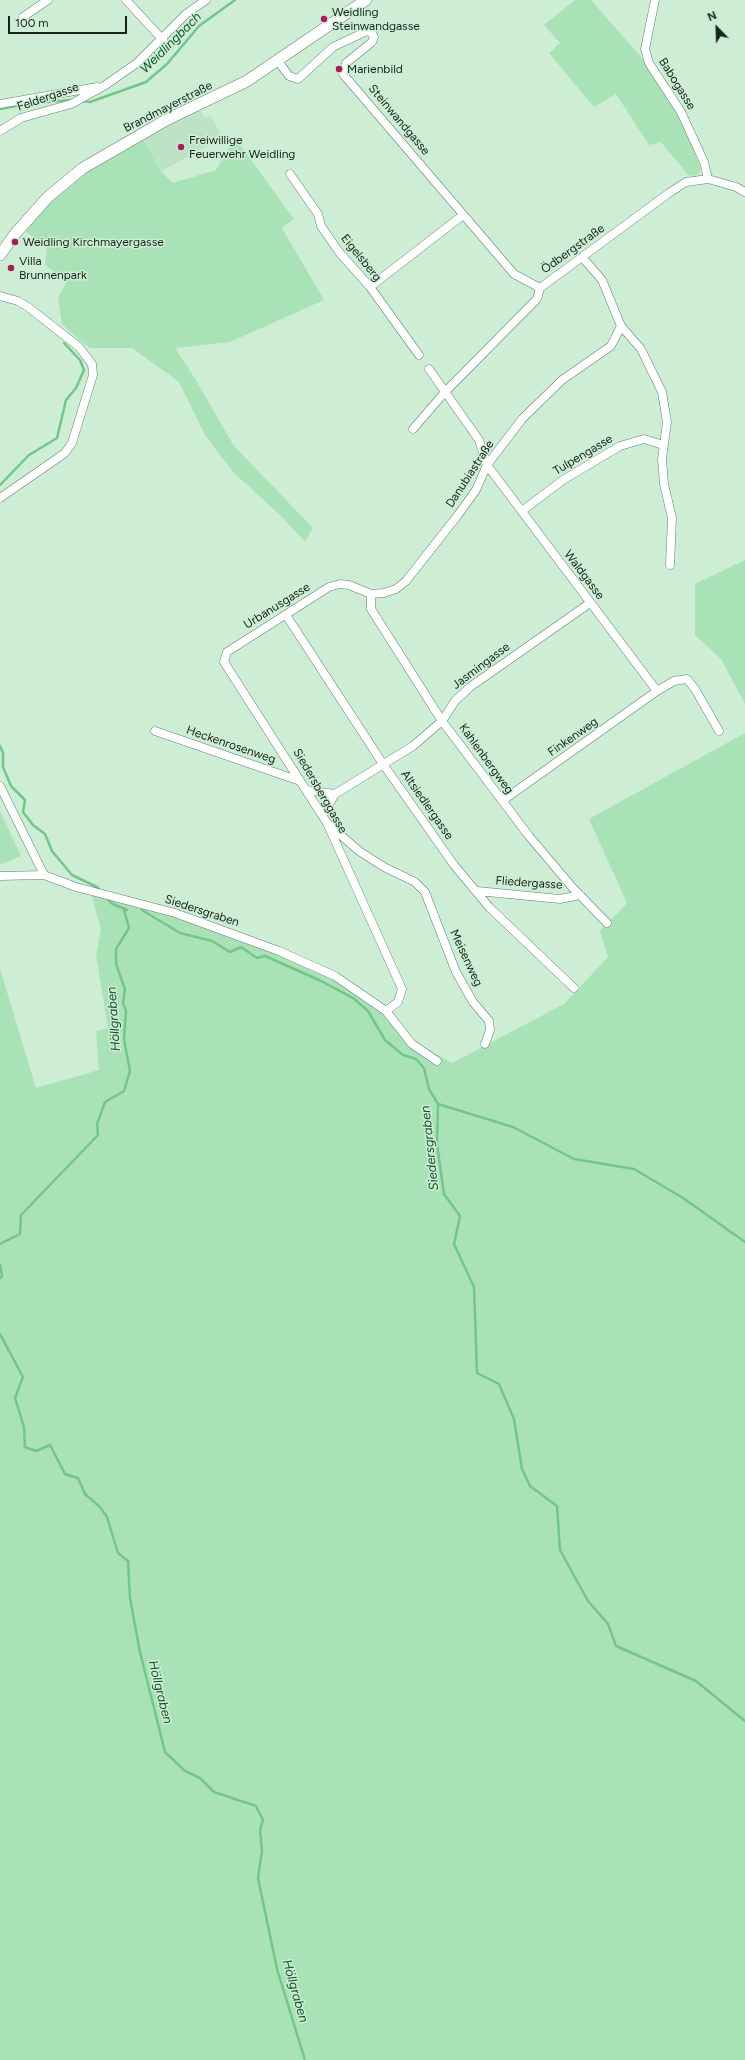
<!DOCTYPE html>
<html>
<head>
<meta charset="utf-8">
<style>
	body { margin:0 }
	#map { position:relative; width:745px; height:2060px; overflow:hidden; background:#cdeed4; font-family:Figtree,sans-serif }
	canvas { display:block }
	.north { position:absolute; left:697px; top:8px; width:40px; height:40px; -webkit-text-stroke:3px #cdeed4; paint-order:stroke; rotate:337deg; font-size:11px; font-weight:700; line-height:16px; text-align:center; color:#17231a }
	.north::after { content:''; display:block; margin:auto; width:14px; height:18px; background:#17231a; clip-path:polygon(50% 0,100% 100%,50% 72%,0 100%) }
	.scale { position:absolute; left:8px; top:16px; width:119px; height:18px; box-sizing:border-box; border:2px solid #17231a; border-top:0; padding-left:5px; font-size:12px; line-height:14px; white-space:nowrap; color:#17231a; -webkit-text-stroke:3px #cdeed4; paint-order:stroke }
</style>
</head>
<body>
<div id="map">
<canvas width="745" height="2060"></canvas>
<div class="north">N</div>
<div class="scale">100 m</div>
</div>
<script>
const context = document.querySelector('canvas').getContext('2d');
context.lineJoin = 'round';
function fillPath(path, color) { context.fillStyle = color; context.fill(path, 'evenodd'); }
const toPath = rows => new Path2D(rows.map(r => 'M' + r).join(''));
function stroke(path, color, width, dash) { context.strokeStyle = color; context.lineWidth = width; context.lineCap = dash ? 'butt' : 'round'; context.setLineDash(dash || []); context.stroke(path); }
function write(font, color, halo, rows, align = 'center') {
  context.font = font + ' Figtree,sans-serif'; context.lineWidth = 3; context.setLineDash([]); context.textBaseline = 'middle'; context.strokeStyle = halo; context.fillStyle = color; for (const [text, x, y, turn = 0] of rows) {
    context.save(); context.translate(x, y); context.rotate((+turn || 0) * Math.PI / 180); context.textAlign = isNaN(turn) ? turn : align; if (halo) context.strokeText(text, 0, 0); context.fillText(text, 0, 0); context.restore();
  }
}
fillPath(toPath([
	[199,109,205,118,210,115,213,119,223,138,161,171,143,139]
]), '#bce4c4');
fillPath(toPath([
	[575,0,591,0,641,57,680,117,701,169,698,175,689,176,661,142,649,145,616,94,594,107,549,53,560,43,544,25],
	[235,138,294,219,282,228,324,300,230,342,175,348,194,377,234,446,313,528,305,542,281,516,233,472,205,435,179,382,132,348,90,348,80,341,62,324,58,298,67,281,45,265,47,246,26,232,41,210,90,166,143,139,161,171,173,183,216,170],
	[745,560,745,704,721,659,695,635,695,584],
	[745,733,745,2060,0,2060,0,969,36,1088,99,1070,96,1031,108,1028,96,955,101,930,91,893,201,923,333,976,383,1012,413,1041,452,1063,564,1004,608,957,600,931,627,903,589,819],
	[0,811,21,856,0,865]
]), '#a9e2b7');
stroke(toPath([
	[82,101,90,102,146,82,167,64,199,26,235,0],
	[0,109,32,103,73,100],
	[0,485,29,455,57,438,66,400,76,388,84,370,80,360,64,343],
	[0,746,3,753,3,767,11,786,25,800,23,812,33,825,45,834,52,851,72,875,97,887,101,891],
	[107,898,111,903,127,910],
	[142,910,180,933,212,941,230,952,241,947,257,958,265,956,319,980,353,998,368,1011,385,1040,403,1055,416,1059,424,1068,429,1089,438,1104,437,1144,444,1194,460,1216,454,1244,474,1287,477,1373,499,1384,514,1419,522,1469,530,1486,557,1506,560,1550,588,1601,608,1624,616,1646,696,1681,745,1721],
	[438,1104,513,1127,574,1159,634,1169,683,1198,745,1242],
	[0,1244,20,1234,21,1215,98,1135,97,1124,105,1102,124,1091,130,1071,124,1039,126,1011,123,1003,125,989,116,964,116,949,129,928,124,910],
	[0,1265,2,1276,0,1278],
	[0,1334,23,1377,15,1398,24,1427,25,1447,36,1451,50,1445,65,1474,78,1478,85,1494,100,1507,107,1517,118,1553,128,1561,130,1598,140,1652,165,1752,185,1771,200,1778,214,1792,256,1806,263,1820,260,1830,262,1851,258,1878,277,1969,305,2060]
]), '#73c68a', 2.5);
const street = toPath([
	[126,0,163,40],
	[655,0,645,49,649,63,681,112,704,162,708,179],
	[23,17,48,0],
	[278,61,289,76,298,79,333,47,367,31,372,33,374,37,372,42,346,63,343,74,514,274,540,288],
	[0,104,97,87],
	[0,131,21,118,71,104,104,86,137,63,186,14,206,0],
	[290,174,318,214,321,226,339,252,370,287,419,355],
	[370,287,463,215],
	[0,296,18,301,28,307,79,347,92,364,93,375,72,443,65,453,0,498],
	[621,326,641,349,662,392,667,422,662,459,664,484,672,518,670,565],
	[429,369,479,440,487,465,657,691,674,681,687,679,695,689,719,731],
	[413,429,445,392,537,299,540,288,669,193,686,182,708,179,736,187,745,192],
	[522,511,563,480,620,446,644,439,663,445],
	[371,594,371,609,442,721,529,836,572,887,607,923],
	[286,615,383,764,454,865,489,907,574,988],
	[155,731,300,781],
	[0,786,44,875],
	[306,790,335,794],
	[502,801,657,691],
	[323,815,335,794,413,746,442,721,455,701,470,687,590,603],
	[328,824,359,851,384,867,415,882,425,892,456,972,473,1002,489,1021,490,1030,485,1044],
	[0,876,44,875,76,887,175,913,279,951,335,976,386,1011,412,1044,437,1061],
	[477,891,560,899,580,895],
	[386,1011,398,1002,402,989,327,823,224,662,227,652,329,587,340,584,349,585,371,594,384,593,396,589,406,581,458,515,476,490,487,465,522,419,562,380,611,346,621,326,602,280,582,257]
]);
const secondary = toPath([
	[0,255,15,234,48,197,83,168,168,119,247,81,366,0]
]);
stroke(street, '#628069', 9);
stroke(secondary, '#628069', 12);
stroke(street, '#fff', 8);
stroke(secondary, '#fff', 11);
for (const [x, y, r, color] of [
	[324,19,4,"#aa1c59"],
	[339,69,4,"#aa1c59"],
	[181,147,4,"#aa1c59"],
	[15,242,4,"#aa1c59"],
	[11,268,4,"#aa1c59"]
]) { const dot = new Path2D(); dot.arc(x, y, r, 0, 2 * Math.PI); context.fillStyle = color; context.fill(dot); stroke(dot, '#cdeed4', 1.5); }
write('12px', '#17231a', '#cdeed4', [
	["Weidling",332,12],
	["Steinwandgasse",332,26],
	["Marienbild",347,69],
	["Freiwillige",189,140],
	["Feuerwehr Weidling",189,154],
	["Weidling Kirchmayergasse",23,242],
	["Villa",19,261],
	["Brunnenpark",19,275]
], 'left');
write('12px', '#17231a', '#cdeed4', [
	["Babogasse",677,84,58],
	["Feldergasse",48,97,-19],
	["Brandmayerstraße",168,107,-27],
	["Steinwandgasse",399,120,50],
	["Ödbergstraße",573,249,-36],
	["Eigelsberg",361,258,51],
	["Tulpengasse",583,455,-31],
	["Danubiastraße",470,474,-57],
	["Waldgasse",584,575,53],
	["Urbanusgasse",277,606,-32],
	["Jasmingasse",481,666,-37],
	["Finkenweg",573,737,-35],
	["Heckenrosenweg",231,745,19],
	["Kahlenbergweg",486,759,54],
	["Siedersberggasse",320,791,60],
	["Altsiedlergasse",427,805,55],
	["Fliedergasse",529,883,4],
	["Siedersgraben",202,911,18],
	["Meisenweg",466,958,65]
]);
write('italic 13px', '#14512b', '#cdeed4', [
	["Weidlingbach",171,43,-45],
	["Höllgraben",114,1019,-94],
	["Siedersgraben",430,1148,-96],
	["Höllgraben",160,1692,76],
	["Höllgraben",295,1991,74]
]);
</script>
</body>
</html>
